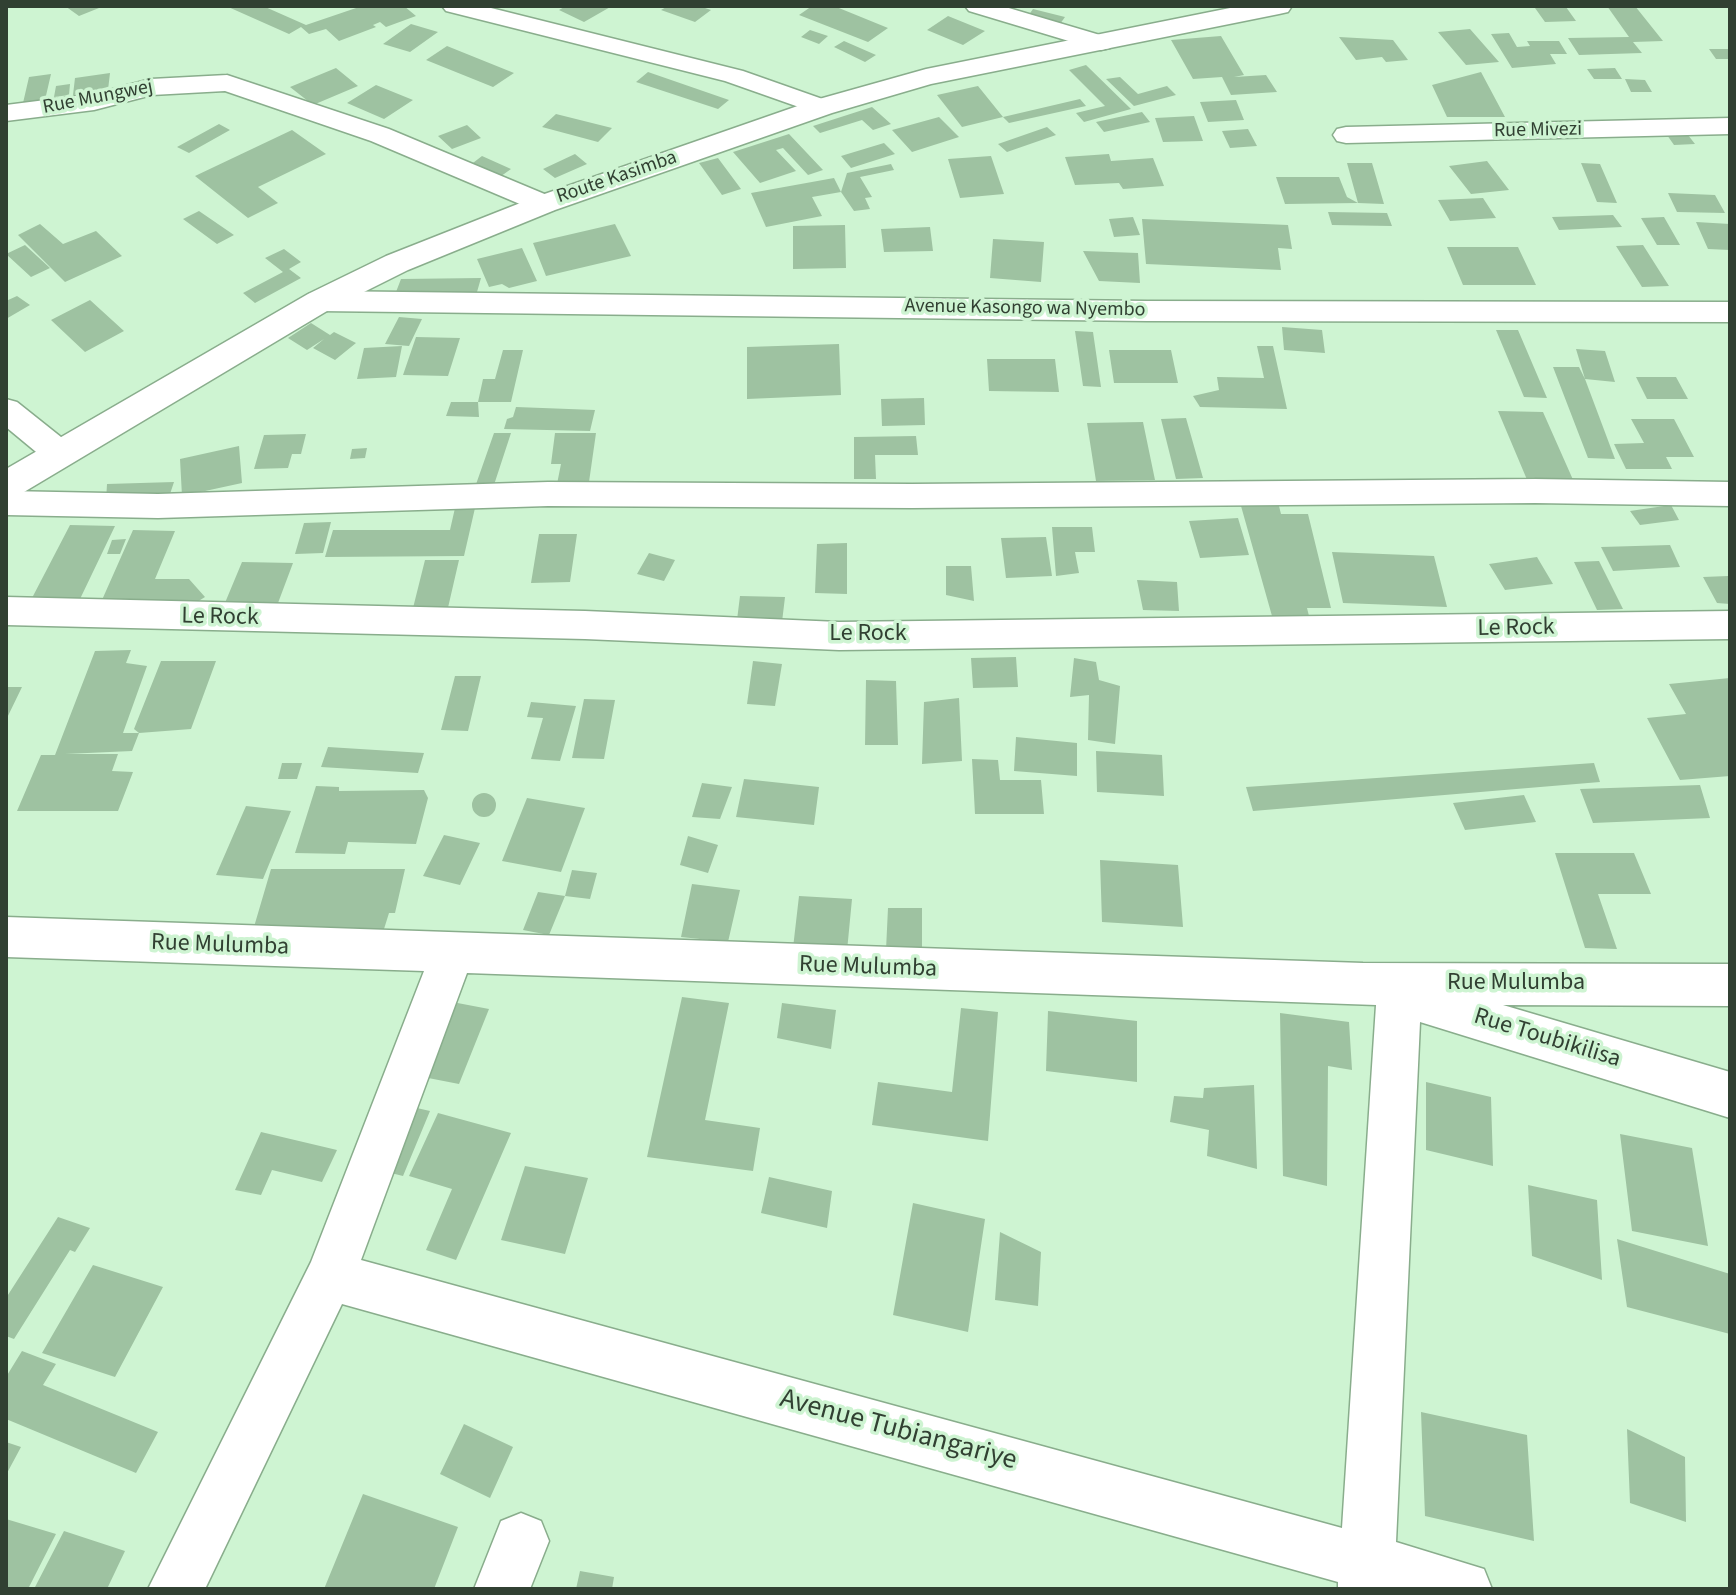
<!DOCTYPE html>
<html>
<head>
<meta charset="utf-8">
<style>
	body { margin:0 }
	#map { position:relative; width:1736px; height:1595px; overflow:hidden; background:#cef4d2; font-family:"Source Sans 3",sans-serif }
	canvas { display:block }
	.frame { position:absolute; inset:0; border:8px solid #314032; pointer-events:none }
</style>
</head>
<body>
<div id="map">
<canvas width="1736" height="1595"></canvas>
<div class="frame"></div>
</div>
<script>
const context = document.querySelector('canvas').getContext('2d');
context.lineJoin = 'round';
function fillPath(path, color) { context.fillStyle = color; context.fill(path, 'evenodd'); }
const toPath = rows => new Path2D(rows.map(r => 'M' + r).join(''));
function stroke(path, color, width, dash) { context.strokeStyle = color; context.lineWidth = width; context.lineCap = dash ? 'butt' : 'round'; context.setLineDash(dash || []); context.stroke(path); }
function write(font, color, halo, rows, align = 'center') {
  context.font = font + ' "Source Sans 3",sans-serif'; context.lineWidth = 7; context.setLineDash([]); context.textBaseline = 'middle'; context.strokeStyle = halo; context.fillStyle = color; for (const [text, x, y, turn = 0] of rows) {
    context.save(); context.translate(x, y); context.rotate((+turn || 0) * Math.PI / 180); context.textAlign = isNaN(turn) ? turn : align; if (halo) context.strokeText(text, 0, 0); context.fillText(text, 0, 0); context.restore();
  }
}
fillPath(toPath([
	[65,6,104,6,79,16],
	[226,6,263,6,306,25,362,6,404,6,416,16,386,27,380,22,373,25,376,27,339,41,326,29,309,34,301,27,289,34],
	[566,6,612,6,584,22,559,10],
	[668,6,699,6,711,10,695,22,661,10],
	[812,6,834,6,888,28,868,42,799,15],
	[1607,6,1635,6,1663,41,1633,42,1642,53,1579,55,1568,38,1629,37],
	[1566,7,1576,21,1545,22,1535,8],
	[1033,9,1065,17,1060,24,1028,16],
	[948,16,985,31,963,45,927,30],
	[411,24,438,32,410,52,383,44],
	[1470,29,1499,62,1466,65,1438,32],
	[810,30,828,36,819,44,801,37],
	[1509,33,1517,47,1530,46,1527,41,1559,41,1567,54,1550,54,1556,64,1512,68,1491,34],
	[1221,36,1244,75,1234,77,1266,75,1277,92,1231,95,1222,77,1193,79,1171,40],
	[1339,37,1393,40,1408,60,1386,62,1382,57,1356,60],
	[844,41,876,55,865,62,834,47],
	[447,46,514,73,493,87,426,60],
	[1709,49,1730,49,1730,59,1716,59],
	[1086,65,1131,109,1084,122,1076,113,1105,106,1069,70],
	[336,68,358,86,313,105,290,87],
	[1615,68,1622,79,1594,79,1587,69],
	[648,72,729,100,718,109,636,82],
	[1481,72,1505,117,1447,117,1432,85],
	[110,73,108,90,73,95,75,78],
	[51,74,45,100,23,103,29,77],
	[1120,77,1138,94,1167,86,1176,95,1134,106,1106,79],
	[1625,79,1645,80,1652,92,1631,92],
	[70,84,69,95,54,97,56,86],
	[376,85,413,100,384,119,347,103],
	[978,86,1003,117,962,127,937,95],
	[1080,99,1086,106,1009,123,1003,117],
	[1236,100,1244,120,1208,122,1200,102],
	[872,107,891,124,873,130,862,120,820,133,813,126],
	[1142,112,1150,122,1104,132,1096,122],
	[556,114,612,128,598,142,542,127],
	[1194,116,1203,141,1163,142,1155,118],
	[939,117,959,137,912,152,892,130],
	[219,124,230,130,189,153,177,147],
	[467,125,481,138,452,149,438,136],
	[1047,127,1056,135,1007,152,998,144],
	[1248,129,1257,146,1230,148,1222,131],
	[292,130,326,154,258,187,278,203,248,218,195,176],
	[789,134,823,170,808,175,783,148,776,150,796,171,760,183,733,152],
	[1667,135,1688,135,1695,144,1674,145],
	[884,143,895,154,851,168,841,156],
	[575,154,587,164,555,178,543,169],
	[1109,154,1111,161,1153,158,1164,186,1123,189,1119,183,1075,185,1065,157],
	[482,156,511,169,497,179,469,166],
	[991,156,1004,194,960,198,948,159],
	[718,158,741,189,722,195,699,163],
	[1487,161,1509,190,1471,194,1449,166],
	[1347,163,1372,163,1384,204,1358,203],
	[1581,163,1600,164,1617,203,1597,202],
	[891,164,894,170,860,177,872,197,865,198,870,209,854,211,841,192,847,173],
	[1276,177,1339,177,1347,197,1358,203,1285,204],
	[834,178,841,192,812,197,822,216,766,227,751,193],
	[1668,193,1715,195,1725,213,1677,212],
	[1483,198,1496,218,1450,221,1438,200],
	[199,211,234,235,217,244,183,219],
	[1328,212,1387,213,1392,226,1332,225],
	[1613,215,1622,227,1559,230,1552,217],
	[1133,217,1140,235,1114,237,1109,219],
	[1664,217,1680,245,1657,245,1641,218],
	[1142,219,1288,225,1292,249,1278,248,1281,270,1146,264],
	[1696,222,1730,224,1730,250,1708,249],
	[40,224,63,244,96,231,122,256,65,282,18,235],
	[615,224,631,256,546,276,533,243],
	[845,225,846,268,793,269,793,226],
	[930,227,933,251,884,252,881,229],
	[993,239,1044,242,1041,282,990,278],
	[25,245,50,268,31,277,6,254],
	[1643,245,1669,286,1642,287,1616,246],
	[1447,247,1518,247,1536,285,1463,285],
	[522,248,537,281,509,288,502,284,489,287,477,259],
	[284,249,301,262,289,269,301,278,255,303,243,293,283,272,265,258],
	[1083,251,1138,253,1140,283,1099,281],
	[481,278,477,292,396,292,401,279],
	[17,296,30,305,6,319,6,301],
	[90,300,124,331,85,352,51,320],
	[399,317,422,319,409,346,385,344],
	[311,323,330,335,334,332,356,343,335,360,313,348,324,339,307,350,288,338],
	[1282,327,1322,330,1325,353,1284,350],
	[1496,330,1518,330,1547,398,1524,397],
	[1075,331,1093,332,1101,387,1083,386],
	[416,337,460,338,448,376,403,375],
	[839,344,841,395,747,399,747,347],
	[402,346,396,377,357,379,364,348],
	[1257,346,1273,346,1287,409,1200,407,1193,396,1219,390,1217,377,1264,378],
	[1576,349,1605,351,1615,382,1585,379,1615,459,1588,458,1553,367,1579,367,1585,379],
	[503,350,523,350,511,402,478,402,483,379,495,379],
	[1109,350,1171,350,1178,383,1114,383],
	[987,359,1055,359,1059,392,989,391],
	[1636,377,1676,377,1688,399,1647,399],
	[924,398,925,425,882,426,881,399],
	[451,402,478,402,479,417,446,416],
	[516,407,595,410,590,431,504,429,507,419,513,417],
	[1498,411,1543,412,1574,482,1528,482],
	[1186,418,1203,478,1176,479,1161,419],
	[1631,419,1674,419,1694,457,1666,457,1672,469,1626,469,1614,444,1644,443],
	[1143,422,1155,480,1096,481,1087,423],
	[494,433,511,433,492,491,474,490],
	[555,433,596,433,588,489,556,489,561,464,551,464],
	[306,434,301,454,292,454,288,468,254,469,264,435],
	[916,436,918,455,875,455,876,479,854,479,854,437],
	[239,446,242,483,182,496,180,459],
	[367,448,365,458,350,459,352,449],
	[174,482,169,497,106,501,107,484],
	[1278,502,1281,514,1308,514,1331,608,1307,608,1309,616,1272,616,1241,506],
	[1671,505,1679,520,1640,525,1630,511],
	[455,508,475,508,464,556,325,557,333,530,450,530],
	[1238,518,1249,555,1200,558,1189,521],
	[331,522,323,553,295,554,304,523],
	[70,525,115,526,80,599,32,598],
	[1052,527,1092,527,1095,552,1075,552,1079,573,1056,576],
	[133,530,175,531,155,579,189,579,205,597,184,610,98,609],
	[539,534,577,534,570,582,531,583],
	[1046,537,1052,576,1006,578,1001,538],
	[126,539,120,554,107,554,112,540],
	[847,543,847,594,815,593,817,544],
	[1670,545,1680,567,1613,571,1601,547],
	[1332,552,1434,556,1447,607,1343,603],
	[649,553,675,560,664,581,637,574],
	[1537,557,1553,584,1505,590,1489,564],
	[425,560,459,560,447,612,412,612],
	[1599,561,1623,609,1597,610,1574,562],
	[242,562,293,563,275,611,222,610],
	[946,566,971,566,974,601,946,595],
	[1728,576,1730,604,1717,603,1703,577],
	[1137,580,1177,582,1179,611,1143,610],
	[740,596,785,597,782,622,737,620],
	[131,650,126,663,147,666,123,733,139,733,132,751,65,754,118,754,112,771,133,772,118,811,17,811,41,755,55,755,95,651],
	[1016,657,1018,687,973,688,971,658],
	[1074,658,1096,662,1099,680,1120,686,1115,744,1088,740,1089,695,1070,697],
	[161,661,216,661,191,729,139,733,134,729],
	[753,661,782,664,775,706,747,704],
	[455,676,481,676,468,731,441,730],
	[1730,678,1730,776,1680,780,1647,718,1686,714,1669,684],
	[866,680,896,681,898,745,865,745],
	[6,687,22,687,6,720],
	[959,698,962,761,922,764,924,702],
	[584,699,615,700,604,759,572,758],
	[531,702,576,706,560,761,531,759,543,718,527,717],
	[1016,737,1077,743,1077,776,1014,771],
	[328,747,424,753,418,773,321,767],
	[1096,751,1162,755,1164,796,1097,792],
	[972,759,998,760,1000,780,1041,780,1044,814,975,814],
	[282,763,302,763,297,779,278,779],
	[1594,763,1600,782,1253,811,1246,787],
	[744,779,819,787,814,825,736,817],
	[702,783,732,787,720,819,692,817],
	[1700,785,1710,818,1593,823,1580,789],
	[316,786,339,787,339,791,424,790,428,798,416,844,348,842,345,854,295,853],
	'472 805a12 12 0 1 1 24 0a12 12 0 1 1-24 0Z',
	[1524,795,1536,822,1465,830,1453,803],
	[527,798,585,808,561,872,502,861],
	[246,806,291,811,263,879,216,875],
	[444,835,480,843,460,885,423,876],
	[688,836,718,845,708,873,680,865],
	[1555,853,1634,853,1651,894,1598,894,1617,949,1585,948],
	[1100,860,1178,865,1183,927,1102,922],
	[271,869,405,869,395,913,389,913,384,929,251,937],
	[572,870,597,873,590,899,565,896],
	[692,884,740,890,728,942,681,937],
	[538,892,565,896,549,935,523,930],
	[799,896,852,899,847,951,793,948],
	[888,908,922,908,922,951,886,950],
	[682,997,729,1003,705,1120,760,1128,753,1171,647,1157],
	[447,1001,489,1009,459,1084,418,1076],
	[782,1003,836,1010,831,1049,777,1038],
	[961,1008,998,1012,988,1141,872,1125,878,1082,952,1092],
	[1048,1011,1137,1021,1137,1082,1046,1071],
	[1280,1013,1349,1022,1352,1070,1328,1066,1327,1186,1283,1176],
	[1426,1082,1491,1097,1493,1166,1426,1150],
	[1254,1085,1257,1169,1207,1156,1209,1130,1170,1122,1174,1096,1203,1098,1204,1088],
	[408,1106,430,1111,403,1176,379,1170],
	[438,1113,511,1133,456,1260,426,1250,452,1189,409,1176],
	[261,1132,337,1150,322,1182,272,1170,261,1195,235,1190],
	[1620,1134,1692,1148,1708,1246,1632,1231],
	[525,1166,588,1178,565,1254,501,1240],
	[769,1177,832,1191,827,1228,761,1213],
	[1528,1185,1597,1200,1602,1280,1532,1256],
	[913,1203,985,1219,968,1332,893,1315],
	[58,1217,90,1228,75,1252,70,1250,14,1339,6,1336,6,1298],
	[1000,1232,1041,1252,1038,1306,995,1300],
	[1617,1239,1730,1274,1730,1334,1627,1307],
	[93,1265,163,1287,115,1377,42,1353],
	[22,1351,56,1364,43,1385,158,1432,136,1473,6,1419,6,1377],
	[1421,1412,1527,1435,1534,1541,1425,1516],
	[464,1424,513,1447,490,1498,440,1474],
	[1627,1429,1685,1457,1686,1522,1630,1503],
	[6,1442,21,1447,6,1475],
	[363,1494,458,1527,434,1589,324,1589],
	[6,1519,56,1534,28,1589,6,1589],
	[64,1531,125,1551,107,1589,34,1589],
	[580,1571,614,1577,612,1589,576,1589]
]), '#9ec2a1');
const minor = toPath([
	[442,6,483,6,743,71,831,102,835,107,831,112,813,112,725,81,446,11,442,6],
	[965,6,1002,6,1110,38,1113,43,1110,48,1101,50,1092,48,969,11,965,6],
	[227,75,389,129,554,198,558,204,554,210,544,212,534,210,371,141,225,91,152,95,94,110,6,121,6,105,93,94,151,79,227,75],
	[1730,118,1730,134,1346,143,1337,141,1333,135,1337,129,1346,127,1730,118],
	[320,291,1147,301,1730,302,1730,322,1147,321,320,311,309,308,305,301,309,294,320,291],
	[6,399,17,402,71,445,75,453,71,461,59,465,47,461,6,427,6,399],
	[1535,479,1730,482,1730,506,1535,503,912,508,548,506,158,518,6,515,6,491,158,494,548,482,912,484,1535,479],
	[6,597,585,611,839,622,1730,611,1730,639,839,650,585,639,6,625,6,597],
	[6,917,1363,963,1730,964,1730,1006,1503,1005,1730,1072,1730,1118,1420,1022,1396,1542,1484,1569,1492,1589,1338,1589,1338,1582,342,1304,205,1589,148,1589,311,1262,424,971,6,957,6,917],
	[467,973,1376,1005,1342,1528,361,1260,467,973],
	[521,1513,541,1521,549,1541,530,1589,474,1589,501,1521,521,1513]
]);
const tertiary = toPath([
	[1240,6,1292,6,1288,12,1279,14,931,84,832,113,555,210,408,270,332,308,19,495,6,499,6,469,308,294,386,256,533,198,812,101,926,69,1240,6]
]);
stroke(minor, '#89ad8c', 3);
stroke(tertiary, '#89ad8c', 3);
fillPath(minor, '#fff');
fillPath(tertiary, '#fff');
write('20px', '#314032', '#cef4d2', [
	["Rue Mungwej",98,98,-11],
	["Rue Mivezi",1538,131,-1],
	["Route Kasimba",617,178,-19],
	["Avenue Kasongo wa Nyembo",1025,309,1]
]);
write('24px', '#314032', '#cef4d2', [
	["Le Rock",220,618,1],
	["Le Rock",1516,629,-1],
	["Le Rock",868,635],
	["Rue Mulumba",220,946,2],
	["Rue Mulumba",868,968,2],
	["Rue Mulumba",1516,984],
	["Rue Toubikilisa",1547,1039,17]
]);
write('28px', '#314032', '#cef4d2', [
	["Avenue Tubiangariye",898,1431,15]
]);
</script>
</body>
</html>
